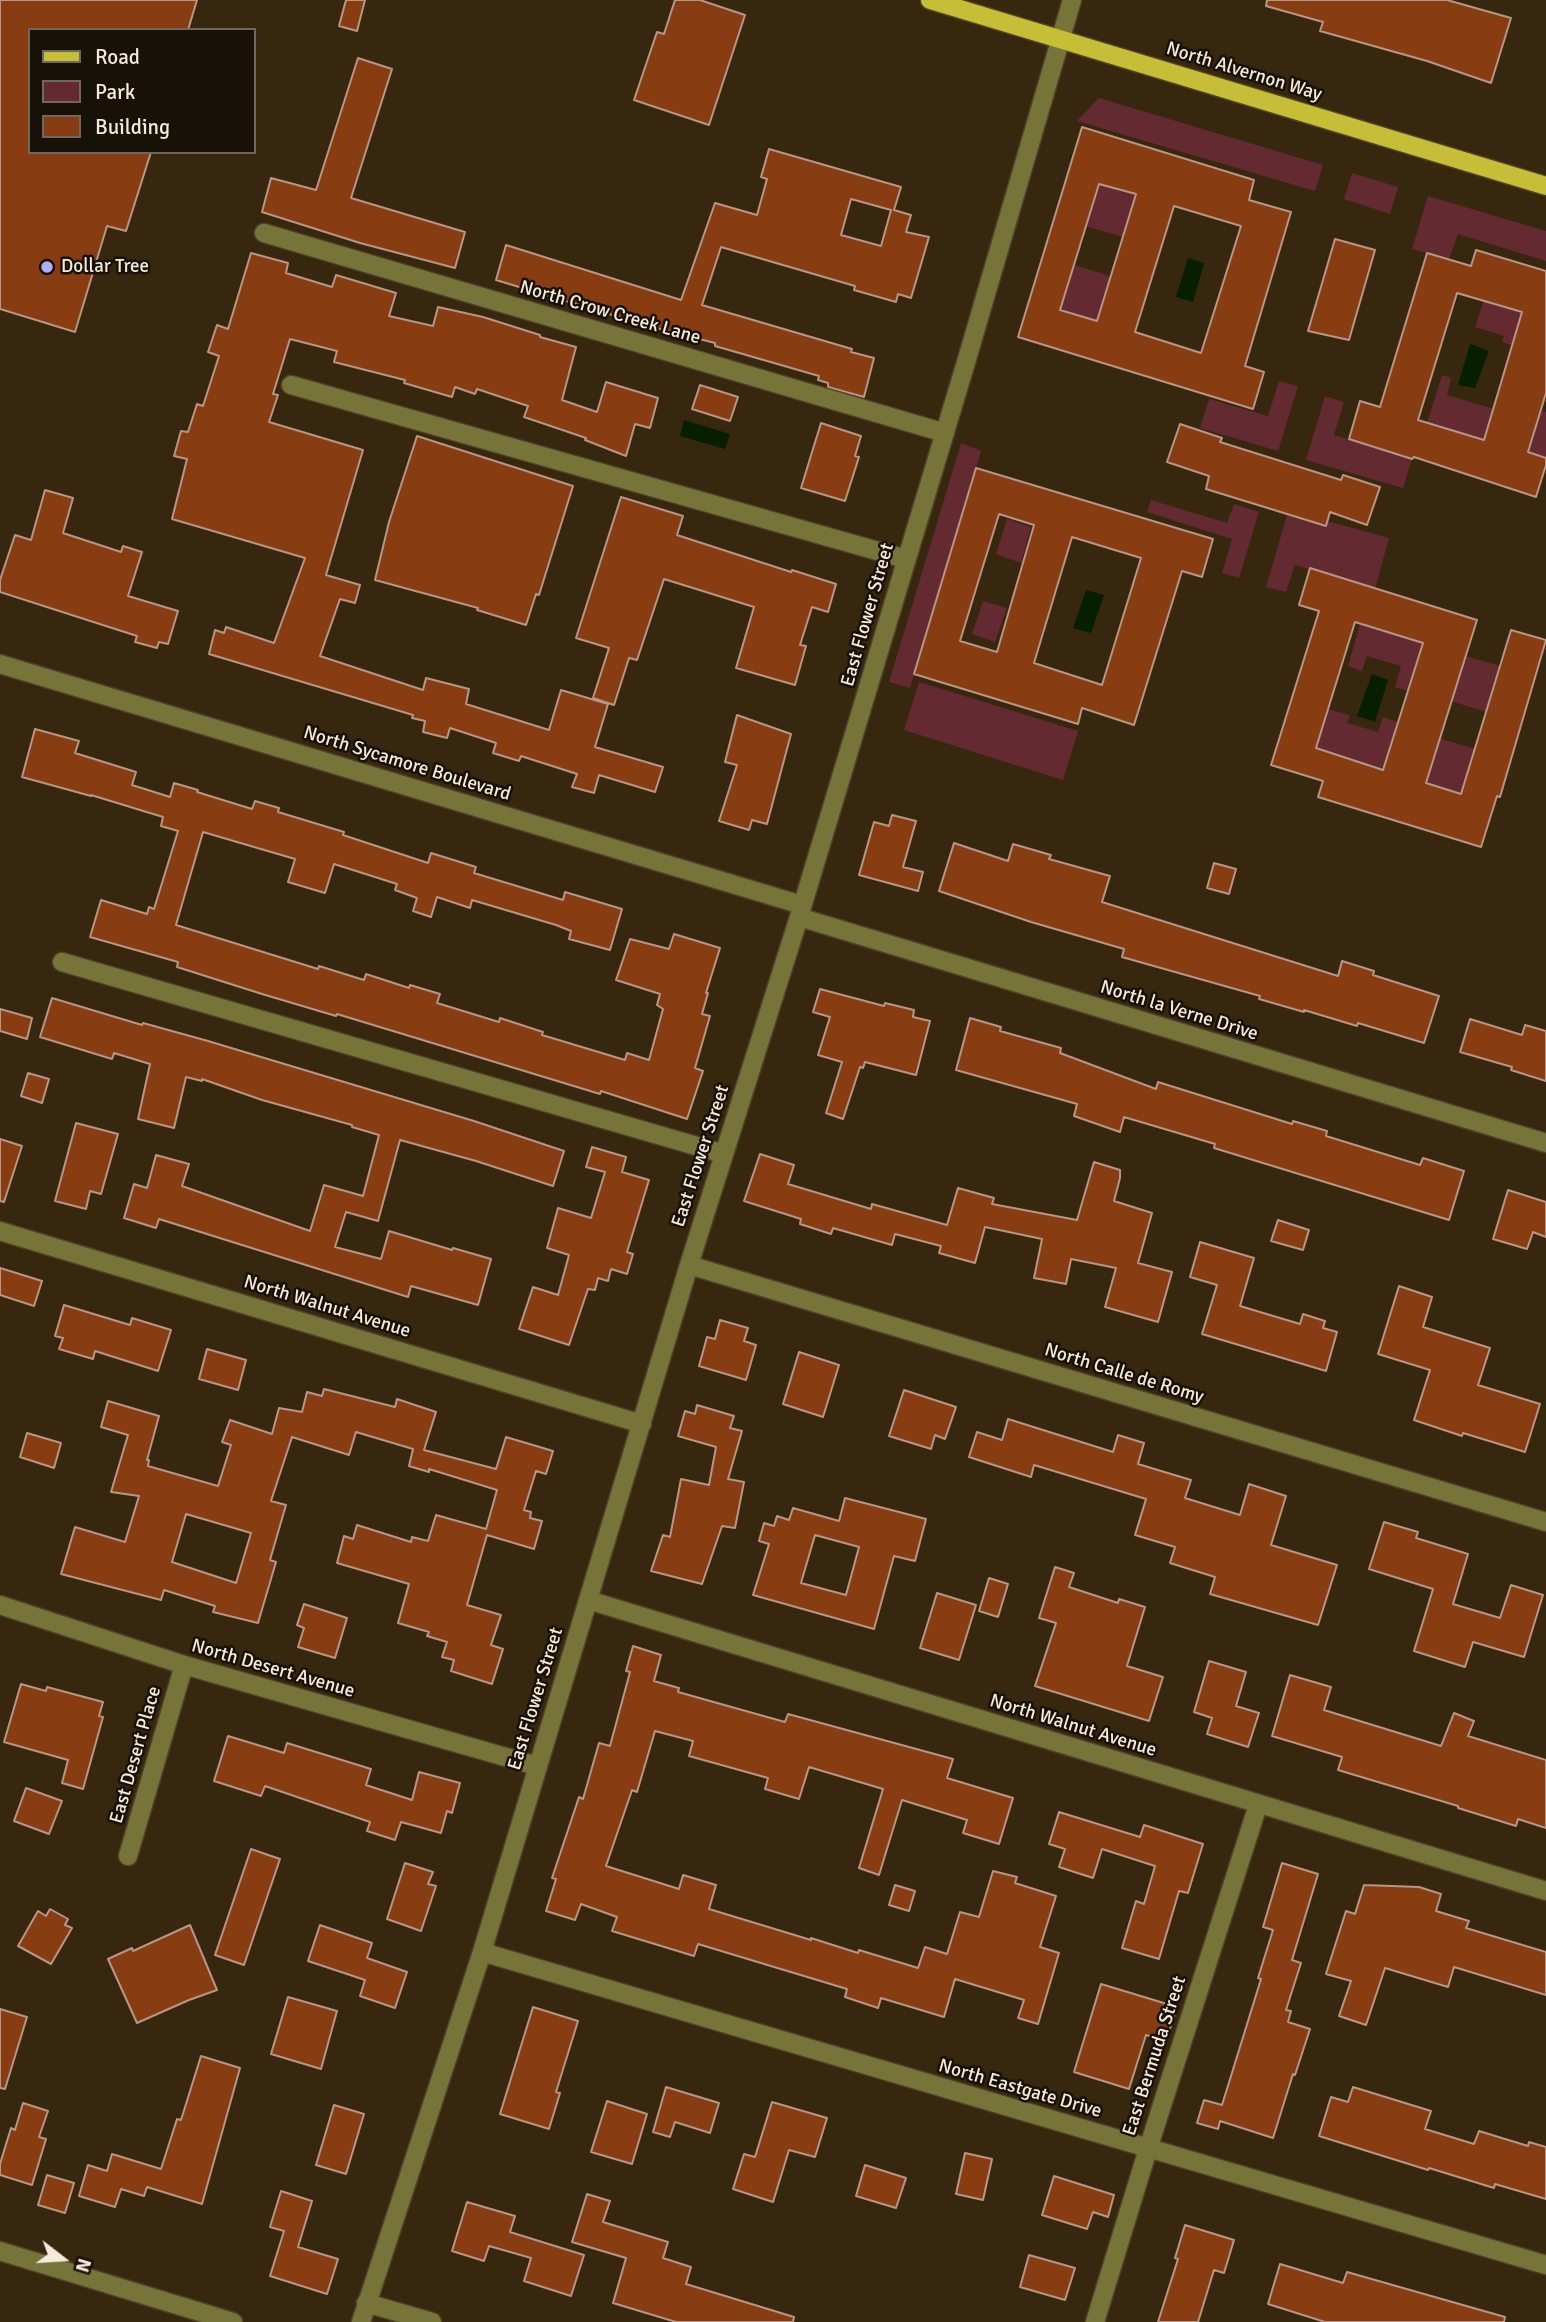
<!DOCTYPE html>
<html>
<head>
<meta charset="utf-8">
<style>
	body { margin:0 }
	#map { position:relative; width:1546px; height:2322px; overflow:hidden; background:#36270e; font-family:Signika,sans-serif }
	canvas { display:block }
	.legend { position:absolute; left:28px; top:28px; width:228px; height:126px; box-sizing:border-box; background:#181107; border:2px solid #70685c; margin:0; padding:9px 12px; list-style:none; font-size:21px; color:#f5eadc }
	.legend li { display:flex; align-items:center; gap:14px; height:35px }
	.legend b { width:35px; border:2px solid #70685c }
	.north { position:absolute; left:28px; top:2224px; width:70px; height:70px; -webkit-text-stroke:5px #181107; paint-order:stroke; rotate:107deg; font-size:19px; font-weight:700; line-height:28px; text-align:center; color:#f5eadc }
	.north::after { content:''; display:block; margin:auto; width:24px; height:32px; background:#f5eadc; clip-path:polygon(50% 0,100% 100%,50% 72%,0 100%) }
</style>
</head>
<body>
<div id="map">
<canvas width="1546" height="2322"></canvas>
<ul class="legend">
<li><b style="height:9px;background:#c5be36"></b>Road</li>
<li><b style="height:19px;background:#642a31"></b>Park</li>
<li><b style="height:19px;background:#883c12"></b>Building</li>
</ul>
<div class="north">N</div>
</div>
<script>
const context = document.querySelector('canvas').getContext('2d');
context.lineJoin = 'round';
function fillPath(path, color) { context.fillStyle = color; context.fill(path, 'evenodd'); }
const toPath = rows => new Path2D(rows.map(r => 'M' + r).join(''));
function stroke(path, color, width, dash) { context.strokeStyle = color; context.lineWidth = width; context.lineCap = dash ? 'butt' : 'round'; context.setLineDash(dash || []); context.stroke(path); }
function write(font, color, halo, rows, align = 'center') {
  context.font = font + ' Signika,sans-serif'; context.lineWidth = 5; context.setLineDash([]); context.textBaseline = 'middle'; context.strokeStyle = halo; context.fillStyle = color; for (const [text, x, y, turn = 0] of rows) {
    context.save(); context.translate(x, y); context.rotate((+turn || 0) * Math.PI / 180); context.textAlign = isNaN(turn) ? turn : align; if (halo) context.strokeText(text, 0, 0); context.fillText(text, 0, 0); context.restore();
  }
}
fillPath(toPath([
	[1099,98,1323,165,1315,191,1077,121],
	[1352,173,1398,187,1390,214,1344,199],
	[1099,184,1135,194,1123,237,1086,226],
	[1428,196,1546,231,1546,261,1458,234,1449,259,1412,249],
	[1074,265,1110,276,1097,321,1060,310],
	[1484,300,1522,312,1512,345,1502,342,1504,336,1475,327],
	[1442,375,1451,378,1447,395,1494,409,1484,440,1427,423],
	[1279,381,1298,386,1278,451,1200,428,1209,399,1268,416],
	[1325,396,1344,402,1334,435,1412,459,1403,488,1306,460],
	[1541,411,1546,412,1546,458,1528,452],
	[961,443,981,451,910,688,889,682],
	[1151,500,1227,523,1234,504,1259,512,1239,578,1222,573,1232,539,1147,512],
	[1287,515,1325,526,1327,521,1389,538,1375,589,1295,565,1286,592,1266,587],
	[1007,519,1031,527,1021,563,996,554],
	[983,601,1007,608,995,642,972,634],
	[1360,624,1422,643,1408,691,1395,687,1401,666,1367,656,1362,671,1348,666],
	[1465,656,1500,666,1486,712,1451,701],
	[919,682,1078,731,1063,780,904,730],
	[1328,709,1350,715,1347,723,1378,732,1383,717,1398,722,1383,770,1316,749],
	[1439,738,1475,749,1461,794,1425,783]
]), '#642a31');
fillPath(toPath([
	[1188,258,1204,263,1193,302,1176,297],
	[1470,344,1489,351,1475,388,1458,385],
	[684,420,730,434,725,449,680,436],
	[1086,590,1104,595,1091,633,1073,628],
	[1372,674,1388,680,1375,722,1357,716]
]), '#061f00');
const building = toPath([
	[0,0,197,0,188,30,30,30,30,152,151,152,126,231,107,226,75,332,0,309,0,0],
	[346,0,365,0,357,31,339,26,346,0],
	[675,0,700,0,745,15,709,125,634,100,657,32,664,34,675,0],
	[1267,0,1447,0,1511,18,1491,83,1427,61,1320,31,1323,22,1266,6,1267,0],
	[358,58,392,69,351,198,465,232,455,268,360,243,262,212,271,178,316,190,358,58],
	[1082,127,1254,180,1249,200,1291,212,1245,366,1264,372,1253,409,1018,337,1082,127],
	[1099,184,1136,194,1097,321,1060,310,1099,184],
	[1174,206,1241,226,1201,353,1135,332,1174,206],
	[769,149,901,187,894,210,911,215,906,232,929,237,911,298,898,294,896,302,854,290,855,286,721,247,702,305,852,349,851,352,874,358,864,397,828,387,828,383,818,380,819,376,715,346,715,343,652,327,496,280,506,245,681,300,715,203,757,215,767,179,761,177,769,149],
	[851,199,891,210,881,246,841,235,851,199],
	[1335,239,1375,250,1349,340,1308,331,1335,239],
	[1476,250,1546,271,1546,393,1528,452,1546,458,1546,465,1536,497,1414,457,1412,459,1349,439,1360,401,1380,407,1427,253,1471,266,1476,250],
	[1457,293,1522,312,1484,440,1418,420,1457,293],
	[251,253,288,263,286,273,332,287,336,275,396,293,389,316,433,326,438,307,483,317,540,335,540,337,576,347,562,400,597,412,606,382,658,398,650,428,635,424,626,456,585,440,586,438,524,417,528,406,477,389,475,394,455,387,452,397,404,383,405,380,334,362,337,351,290,339,273,394,278,395,269,422,363,450,326,575,360,585,355,603,340,599,320,656,423,690,426,678,469,689,466,704,549,730,561,690,608,704,595,747,663,767,655,792,599,775,594,793,572,787,577,774,521,756,519,761,493,753,496,743,450,728,447,738,423,732,425,721,412,718,413,715,209,654,215,630,224,633,226,627,274,643,305,558,172,519,187,459,174,456,181,431,188,432,197,404,203,406,219,356,208,352,217,325,228,329,251,253],
	[700,385,738,397,730,421,692,409,700,385],
	[821,423,861,436,855,456,859,457,845,501,801,488,821,423],
	[1180,424,1222,438,1220,442,1341,480,1343,475,1380,487,1367,525,1330,512,1326,526,1206,489,1209,476,1167,462,1180,424],
	[417,436,573,486,539,595,536,594,526,625,477,610,478,608,375,580,389,522,417,436],
	[976,468,1213,539,1202,577,1182,571,1134,725,1082,708,1078,724,914,674,976,468],
	[999,514,1034,525,997,652,960,641,999,514],
	[1072,537,1141,558,1102,685,1034,663,1072,537],
	[45,490,73,498,63,533,121,552,123,546,142,552,128,596,178,611,168,644,159,642,157,648,135,642,137,636,0,592,0,580,15,535,31,540,45,490],
	[621,497,683,516,677,535,791,572,792,570,836,584,828,612,812,607,800,645,806,646,795,685,736,668,754,607,664,579,637,660,629,658,614,705,593,698,609,648,576,638,621,497],
	[1310,568,1477,620,1426,783,1461,794,1511,630,1546,640,1500,797,1497,796,1481,847,1318,797,1323,781,1271,765,1319,611,1299,605,1310,568],
	[1355,622,1423,643,1383,770,1316,748,1355,622],
	[737,715,791,734,767,824,752,820,749,830,719,821,737,765,725,762,737,715],
	[35,729,79,741,75,753,136,772,132,785,170,797,174,783,198,790,197,792,252,809,255,801,279,808,278,812,344,832,343,835,428,863,431,853,476,867,474,873,563,900,565,892,622,909,610,950,569,939,571,931,556,925,472,900,470,908,437,897,431,917,413,911,417,898,395,890,397,884,334,864,325,893,288,882,295,859,203,832,176,925,318,969,319,966,364,980,366,974,409,988,410,985,440,994,437,1003,499,1022,500,1018,543,1032,542,1035,625,1060,627,1053,649,1060,663,1009,657,1005,660,994,616,980,630,939,669,949,674,934,720,948,706,993,708,993,702,1014,710,1016,695,1068,703,1071,687,1119,601,1091,600,1094,337,1014,336,1016,262,994,177,967,178,962,90,937,101,900,147,914,149,907,154,909,178,831,161,826,163,817,91,795,91,796,22,777,35,729],
	[892,815,916,821,903,867,923,872,918,891,859,875,874,822,889,826,892,815],
	[954,843,1008,861,1013,844,1051,855,1049,859,1110,876,1102,902,1338,976,1342,961,1374,971,1373,975,1439,996,1424,1043,1358,1023,1357,1026,1304,1010,1304,1012,1259,999,1260,996,1122,957,1124,949,1031,922,939,891,954,843],
	[1214,863,1236,869,1229,894,1207,888,1214,863],
	[820,989,884,1006,885,1003,914,1010,913,1017,930,1021,916,1075,865,1062,863,1068,860,1067,843,1119,826,1113,842,1062,818,1055,830,1017,813,1012,820,989],
	[52,998,142,1025,143,1023,208,1041,474,1121,564,1151,553,1186,476,1161,400,1140,378,1221,346,1212,335,1247,381,1259,389,1231,452,1250,453,1248,491,1259,478,1305,411,1286,408,1297,159,1219,156,1228,124,1218,134,1184,147,1188,156,1155,189,1164,182,1186,310,1231,324,1185,363,1196,379,1135,352,1127,352,1125,262,1100,202,1079,202,1081,186,1077,174,1128,138,1119,150,1064,114,1053,112,1059,40,1037,52,998],
	[0,1009,32,1018,27,1039,0,1031,0,1009],
	[970,1018,1001,1027,1000,1031,1061,1048,1060,1053,1156,1089,1158,1082,1292,1124,1293,1121,1327,1131,1326,1136,1420,1165,1423,1158,1464,1171,1449,1220,1214,1148,1215,1144,1124,1117,1120,1132,1074,1116,1077,1104,956,1070,970,1018],
	[1470,1019,1522,1035,1525,1025,1546,1031,1546,1081,1511,1070,1512,1067,1460,1052,1470,1019],
	[28,1073,49,1079,42,1103,21,1096,28,1073],
	[76,1123,118,1134,101,1194,90,1191,86,1209,55,1201,76,1123],
	[0,1139,22,1146,4,1202,0,1201,0,1139],
	[592,1147,626,1157,622,1172,649,1180,627,1252,633,1254,627,1274,611,1269,608,1281,598,1278,595,1290,588,1289,569,1345,519,1329,533,1287,558,1295,569,1255,547,1248,558,1208,591,1218,605,1172,586,1167,592,1147],
	[760,1154,794,1165,788,1184,871,1209,872,1204,947,1225,958,1188,994,1198,992,1204,1077,1220,1094,1162,1120,1170,1120,1178,1114,1201,1152,1213,1138,1263,1172,1272,1158,1322,1105,1307,1116,1268,1071,1259,1066,1284,1034,1278,1042,1239,985,1227,975,1263,939,1253,941,1246,895,1234,892,1245,833,1228,831,1234,800,1224,801,1219,744,1201,760,1154],
	[1508,1190,1546,1202,1546,1237,1533,1232,1527,1249,1493,1239,1508,1190],
	[1278,1220,1309,1230,1303,1250,1271,1241,1278,1220],
	[1200,1242,1254,1258,1240,1306,1300,1324,1303,1314,1325,1321,1323,1328,1337,1332,1326,1371,1202,1334,1217,1285,1190,1277,1200,1242],
	[0,1268,42,1281,34,1306,0,1295,0,1268],
	[1399,1286,1432,1297,1423,1327,1490,1348,1478,1385,1540,1404,1525,1452,1463,1433,1462,1436,1414,1420,1430,1370,1378,1354,1399,1286],
	[64,1305,130,1325,132,1318,171,1330,158,1371,95,1351,93,1359,59,1349,63,1338,55,1336,64,1305],
	[720,1320,748,1328,744,1341,756,1345,746,1380,699,1366,707,1337,715,1339,720,1320],
	[207,1349,246,1360,238,1390,199,1379,207,1349],
	[799,1352,839,1365,823,1417,783,1404,799,1352],
	[324,1389,395,1407,397,1399,436,1412,424,1450,496,1469,506,1437,553,1451,546,1474,536,1471,524,1510,531,1512,530,1518,542,1521,534,1549,487,1535,467,1605,501,1615,491,1645,503,1649,492,1684,451,1671,454,1660,442,1657,447,1642,427,1636,429,1632,398,1623,409,1584,337,1563,344,1536,353,1539,357,1525,411,1542,412,1537,428,1541,436,1515,486,1529,497,1490,429,1469,429,1472,409,1466,413,1449,356,1432,349,1455,292,1437,271,1501,286,1505,270,1560,276,1562,258,1623,213,1612,215,1606,164,1590,161,1600,61,1574,75,1527,125,1542,139,1496,111,1492,128,1435,101,1427,108,1401,159,1416,147,1460,149,1460,148,1466,218,1486,231,1445,222,1442,230,1420,272,1434,279,1408,302,1412,307,1392,322,1396,324,1389],
	[186,1514,251,1533,236,1583,172,1562,186,1514],
	[904,1390,956,1407,945,1439,935,1435,931,1449,889,1436,904,1390],
	[697,1405,734,1416,730,1428,742,1431,728,1479,744,1482,735,1528,722,1526,702,1584,651,1571,663,1535,670,1537,681,1479,709,1485,716,1447,678,1436,685,1411,695,1414,697,1405],
	[1008,1419,1113,1452,1118,1435,1144,1443,1138,1464,1191,1480,1185,1498,1240,1515,1249,1484,1286,1496,1271,1545,1337,1565,1318,1625,1210,1594,1215,1577,1170,1563,1175,1547,1135,1535,1146,1499,1034,1465,1031,1477,969,1457,977,1432,1002,1440,1008,1419],
	[27,1433,61,1443,54,1468,20,1457,27,1433],
	[845,1498,926,1519,915,1561,894,1556,874,1629,753,1595,769,1544,759,1541,764,1523,774,1526,777,1516,789,1520,793,1508,839,1521,845,1498],
	[815,1535,859,1547,846,1595,801,1583,815,1535],
	[1384,1522,1418,1532,1416,1538,1468,1554,1453,1604,1500,1618,1511,1585,1543,1595,1524,1657,1473,1642,1465,1667,1414,1651,1433,1589,1369,1569,1384,1522],
	[1055,1567,1074,1573,1069,1587,1118,1603,1119,1599,1145,1607,1127,1666,1163,1677,1149,1721,1035,1686,1056,1623,1039,1618,1055,1567],
	[989,1578,1008,1584,998,1617,979,1611,989,1578],
	[937,1593,976,1605,959,1660,920,1648,937,1593],
	[304,1604,347,1618,335,1658,298,1647,304,1628,297,1625,304,1604],
	[633,1646,661,1655,654,1681,679,1688,678,1692,785,1722,788,1714,953,1759,947,1778,1013,1798,999,1844,963,1833,967,1820,902,1800,879,1875,859,1868,883,1789,809,1767,799,1799,765,1789,768,1778,689,1756,693,1741,655,1731,637,1792,632,1790,606,1866,679,1889,683,1875,716,1885,709,1909,811,1940,811,1938,858,1953,859,1950,918,1968,925,1947,947,1954,960,1912,979,1917,993,1871,1017,1877,1015,1883,1056,1896,1040,1947,1059,1953,1038,2024,1018,2018,1024,2000,955,1979,944,2017,881,1998,878,2008,845,1997,847,1989,698,1944,694,1956,612,1931,617,1917,581,1904,575,1920,546,1911,556,1879,552,1878,579,1797,583,1799,599,1743,610,1746,630,1672,626,1671,633,1646],
	[1209,1661,1246,1672,1236,1706,1259,1713,1248,1747,1207,1734,1212,1718,1194,1712,1209,1661],
	[1290,1675,1331,1687,1324,1710,1441,1746,1454,1713,1474,1721,1468,1736,1546,1760,1546,1828,1518,1819,1516,1826,1458,1808,1458,1806,1338,1770,1342,1757,1272,1736,1290,1675],
	[21,1684,46,1691,47,1687,103,1702,99,1716,103,1717,83,1789,62,1783,68,1760,4,1742,21,1684],
	[228,1736,284,1753,287,1743,371,1769,366,1785,412,1800,419,1772,460,1783,452,1813,447,1811,441,1833,401,1822,395,1840,367,1831,370,1822,265,1786,261,1796,214,1781,228,1736],
	[26,1788,62,1801,49,1834,14,1821,26,1788],
	[1059,1812,1140,1837,1144,1825,1203,1844,1188,1893,1179,1891,1159,1959,1122,1948,1136,1901,1144,1904,1155,1866,1102,1849,1093,1878,1059,1867,1065,1849,1049,1844,1059,1812],
	[251,1849,280,1859,244,1965,215,1955,251,1849],
	[405,1863,433,1872,428,1884,436,1886,421,1931,387,1919,405,1863],
	[1282,1863,1318,1874,1292,1960,1301,1963,1286,2010,1291,2011,1288,2022,1310,2029,1295,2075,1293,2074,1273,2138,1220,2121,1218,2129,1197,2123,1204,2100,1222,2105,1261,1979,1258,1978,1273,1930,1263,1927,1282,1863],
	[895,1885,915,1891,909,1911,889,1905,895,1885],
	[1364,1885,1419,1887,1441,1894,1436,1911,1469,1921,1466,1928,1546,1952,1546,1995,1454,1967,1448,1987,1385,1968,1366,2025,1339,2016,1351,1981,1326,1974,1346,1911,1355,1914,1364,1885],
	[50,1909,68,1919,65,1925,72,1928,51,1964,18,1946,38,1911,46,1916,50,1909],
	[190,1925,217,1990,189,2000,137,2023,108,1959,132,1948,133,1951,190,1925],
	[320,1925,372,1943,367,1958,407,1972,395,2008,360,1996,365,1980,308,1961,320,1925],
	[1101,1984,1177,2007,1166,2041,1146,2035,1129,2089,1074,2072,1101,1984],
	[288,1997,337,2011,321,2069,271,2054,288,1997],
	[533,2007,578,2021,556,2092,560,2093,549,2129,500,2114,533,2007],
	[0,2009,27,2017,5,2089,0,2088,0,2009],
	[201,2056,240,2068,202,2204,147,2187,144,2196,121,2189,115,2207,79,2196,88,2165,107,2171,112,2154,161,2169,177,2119,181,2120,201,2056],
	[666,2087,719,2103,710,2133,675,2122,670,2137,653,2132,666,2087],
	[1353,2087,1431,2111,1425,2129,1474,2144,1479,2131,1528,2146,1529,2142,1546,2147,1546,2199,1495,2184,1494,2188,1429,2168,1428,2170,1319,2136,1331,2097,1348,2102,1353,2087],
	[607,2101,647,2114,632,2164,591,2152,607,2101],
	[772,2102,827,2118,815,2157,789,2150,773,2202,733,2189,744,2154,755,2157,772,2102],
	[23,2103,48,2111,39,2137,46,2139,32,2185,0,2175,0,2164,11,2128,15,2130,23,2103],
	[334,2105,364,2114,346,2174,316,2165,334,2105],
	[965,2153,992,2159,983,2200,956,2194,965,2153],
	[865,2165,906,2178,896,2208,856,2196,865,2165],
	[47,2175,74,2183,65,2213,38,2205,47,2175],
	[1054,2176,1114,2195,1108,2217,1093,2212,1087,2229,1042,2215,1054,2176],
	[281,2191,312,2201,298,2247,338,2259,327,2294,270,2276,284,2231,270,2227,281,2191],
	[587,2194,610,2201,603,2222,668,2242,663,2258,691,2267,686,2284,794,2317,793,2322,676,2322,613,2303,626,2258,572,2242,587,2194],
	[467,2202,515,2216,510,2232,584,2255,571,2296,524,2281,531,2258,489,2246,484,2261,452,2251,467,2202],
	[1185,2225,1234,2240,1224,2273,1214,2270,1198,2322,1158,2322,1178,2259,1175,2258,1185,2225],
	[1029,2255,1075,2268,1065,2300,1020,2287,1029,2255],
	[1280,2264,1343,2283,1347,2272,1505,2317,1504,2322,1325,2322,1268,2304,1280,2264]
]);
fillPath(building, '#883c12');
stroke(building, '#b79688', 2);
const minor = toPath([
	[264,233,945,433],
	[291,385,906,559],
	[0,664,802,905],
	[799,917,1546,1143],
	[62,962,724,1154],
	[0,1231,642,1424],
	[689,1265,1546,1522],
	[588,1600,1546,1891],
	[0,1605,184,1665,537,1766],
	[128,1856,184,1665],
	[482,1952,1546,2265],
	[0,2251,233,2322],
	[366,2303,432,2322],
	[361,2322,482,1952,689,1265,799,917,967,359,1072,0],
	[1095,2322,1148,2149,1258,1805]
]);
const major = toPath([
	[930,0,1546,186]
]);
stroke(minor, '#51422b', 21);
stroke(major, '#51422b', 21);
stroke(minor, '#77743a', 18);
stroke(major, '#c5be36', 18);
for (const [x, y, r, color] of [
	[47,267,7,"#adaffb"]
]) { const dot = new Path2D(); dot.arc(x, y, r, 0, 2 * Math.PI); context.fillStyle = color; context.fill(dot); stroke(dot, '#181107', 2.5); }
write('19px', '#f5eadc', '#181107', [
	["North Alvernon Way",1244,72,17],
	["North Crow Creek Lane",610,313,16],
	["East Flower Street",868,615,-74],
	["North Sycamore Boulevard",407,764,17],
	["North la Verne Drive",1179,1011,17],
	["East Flower Street",701,1156,-72],
	["North Walnut Avenue",327,1307,17],
	["North Calle de Romy",1124,1374,17],
	["North Desert Avenue",273,1669,16],
	["East Flower Street",536,1699,-73],
	["North Walnut Avenue",1073,1726,17],
	["East Desert Place",136,1755,-74],
	["East Bermuda Street",1155,2056,-72],
	["North Eastgate Drive",1020,2089,16]
]);
write('19px', '#f5eadc', '#181107', [
	["Dollar Tree",61,267]
], 'left');
</script>
</body>
</html>
